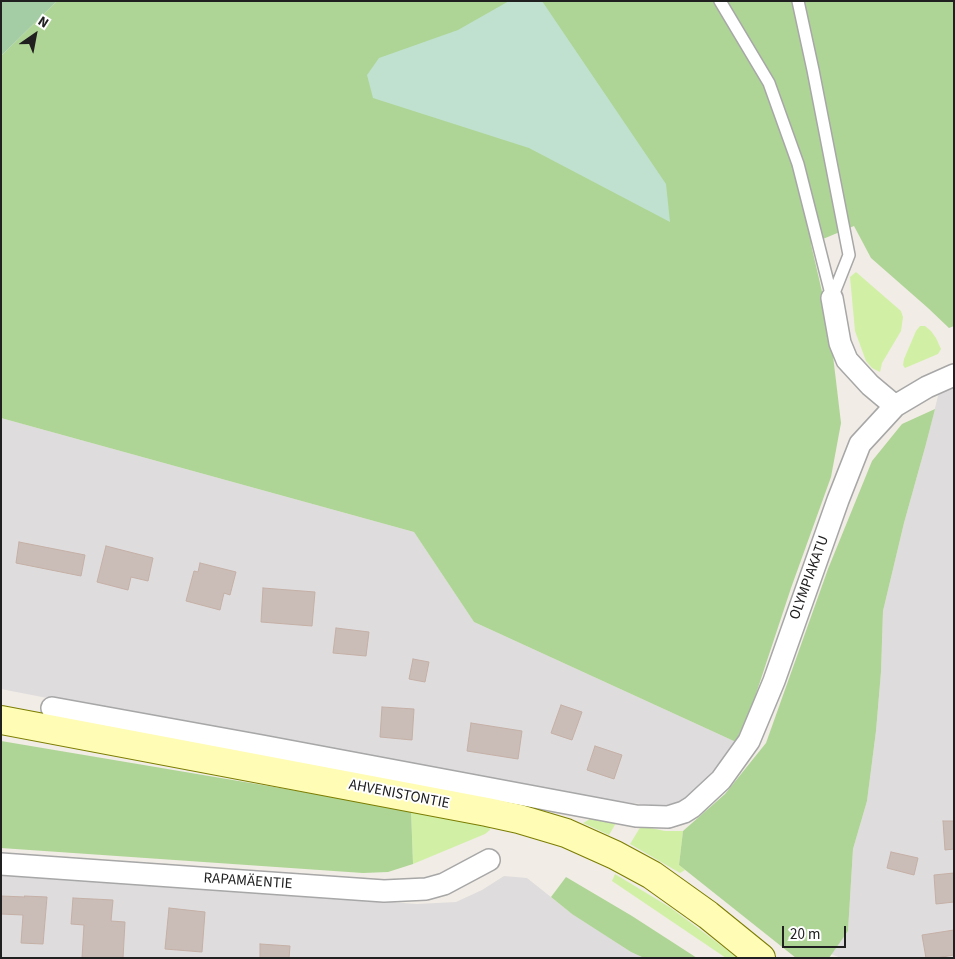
<!DOCTYPE html>
<html>
<head>
<meta charset="utf-8">
<style>
	body { margin:0 }
	#map { position:relative; width:955px; height:959px; overflow:hidden; background:#f1ece5; font-family:"Source Sans 3",sans-serif }
	canvas { display:block }
	.frame { position:absolute; inset:0; border:2px solid #202020; pointer-events:none }
	.north { position:absolute; left:10px; top:10px; width:50px; height:50px; -webkit-text-stroke:4px #fff; paint-order:stroke; rotate:33deg; font-size:14px; font-weight:700; line-height:20px; text-align:center; color:#202020 }
	.north::after { content:''; display:block; margin:auto; width:18px; height:22px; background:#202020; clip-path:polygon(50% 0,100% 100%,50% 72%,0 100%) }
	.scale { position:absolute; left:782px; top:926px; width:64px; height:22px; box-sizing:border-box; border:2px solid #202020; border-top:0; padding-left:6px; font-size:15px; line-height:18px; white-space:nowrap; color:#202020; -webkit-text-stroke:4px #fff; paint-order:stroke }
</style>
</head>
<body>
<div id="map">
<canvas width="955" height="959"></canvas>
<div class="frame"></div>
<div class="north">N</div>
<div class="scale">20 m</div>
</div>
<script>
const context = document.querySelector('canvas').getContext('2d');
context.lineJoin = 'round';
function fillPath(path, color) { context.fillStyle = color; context.fill(path, 'evenodd'); }
const toPath = rows => new Path2D(rows.map(r => 'M' + r).join(''));
function stroke(path, color, width, dash) { context.strokeStyle = color; context.lineWidth = width; context.lineCap = dash ? 'butt' : 'round'; context.setLineDash(dash || []); context.stroke(path); }
function write(font, color, halo, rows, align = 'center') {
  context.font = font + ' "Source Sans 3",sans-serif'; context.lineWidth = 4; context.setLineDash([]); context.textBaseline = 'middle'; context.strokeStyle = halo; context.fillStyle = color; for (const [text, x, y, turn = 0] of rows) {
    context.save(); context.translate(x, y); context.rotate((+turn || 0) * Math.PI / 180); context.textAlign = isNaN(turn) ? turn : align; if (halo) context.strokeText(text, 0, 0); context.fillText(text, 0, 0); context.restore();
  }
}
fillPath(toPath([
	[954,382,954,958,841,958,831,954,848,931,853,849,867,801,876,731,881,672,883,611,904,523,926,444,940,388],
	[1,418,414,532,474,622,736,742,698,789,682,802,659,806,623,802,578,795,165,721,1,689],
	[1,873,417,904,456,902,482,890,504,876,527,878,571,913,631,952,644,958,1,958]
]), '#dedcdd');
fillPath(toPath([
	[856,272,901,311,903,317,901,331,882,363,880,372,872,368,866,361,855,331,850,277],
	[920,326,925,326,931,331,936,338,941,349,938,354,905,368,903,365,904,359,916,331],
	[411,810,489,826,490,830,485,834,413,864],
	[590,819,616,823,609,835,583,823],
	[641,826,665,831,683,831,679,865,685,870,680,873,630,844],
	[615,874,671,908,738,958,726,958,612,881]
]), '#d1f0a6');
fillPath(toPath([
	[57,1,954,1,954,326,949,328,928,308,871,258,854,226,811,244,829,322,841,423,831,477,791,588,753,703,736,742,474,622,414,532,1,418,1,56],
	[935,409,926,444,904,523,883,611,881,672,876,731,867,801,853,849,848,931,829,958,796,958,679,865,683,831,725,794,766,743,828,569,872,461,902,424],
	[1,741,411,810,413,864,388,872,363,873,1,848],
	[566,877,632,916,697,958,644,958,631,952,572,914,551,897]
]), '#aed595');
fillPath(toPath([
	[509,1,542,1,666,184,670,222,529,148,373,98,367,75,379,58,458,30]
]), '#c0e1cf');
fillPath(toPath([
	[1,1,57,1,1,56]
]), '#a4cda6');
const building = toPath([
	[19,542,85,555,81,576,16,563,19,542],
	[106,546,153,558,148,581,131,577,128,590,97,582,106,546],
	[200,563,236,572,230,595,224,593,220,610,186,601,194,571,198,572,200,563],
	[263,588,315,592,312,626,261,622,263,588],
	[336,628,369,632,366,656,333,653,336,628],
	[413,659,429,662,425,682,409,679,413,659],
	[561,705,582,712,572,740,551,733,561,705],
	[382,707,414,709,412,740,380,737,382,707],
	[471,723,522,731,518,759,467,751,471,723],
	[595,746,622,755,614,779,587,770,595,746],
	[943,821,954,821,954,849,945,850,943,821],
	[891,852,918,858,914,875,887,868,891,852],
	[954,873,954,902,936,904,934,875,954,873],
	[1,896,25,897,24,896,47,897,43,944,21,943,23,915,1,914,1,896],
	[73,898,113,900,111,921,125,922,123,958,82,958,84,925,71,924,73,898],
	[169,908,205,912,202,952,165,949,169,908],
	[954,930,954,955,936,958,926,958,922,935,954,930],
	[260,944,290,946,289,958,260,958,260,944]
]);
fillPath(building, '#cabdb8');
stroke(building, '#c5b0a6', 1);
const lane = toPath([
	[720,1,769,83,798,164,832,298],
	[798,1,813,70,849,255,832,298]
]);
const street = toPath([
	[832,298,840,343,847,360,870,385,895,406],
	[52,708,262,746,636,816,668,817,684,812,692,807,721,780,749,741,774,681,838,500,860,444,895,406,927,387,954,375],
	[1,864,384,891,426,889,444,884,489,860]
]);
const secondary = toPath([
	[1,720,487,812,519,819,566,833,615,855,652,875,708,915,761,958]
]);
stroke(lane, '#a7a7a7', 14);
stroke(street, '#a7a7a7', 24);
stroke(secondary, '#7b7d00', 30);
stroke(lane, '#fff', 11);
stroke(street, '#fff', 21);
stroke(secondary, '#fffcb5', 28);
write('15px', '#202020', '#fff', [
	["OLYMPIAKATU",810,578,-70],
	["AHVENISTONTIE",399,795,11],
	["RAPAMÄENTIE",248,882,4]
]);
</script>
</body>
</html>
